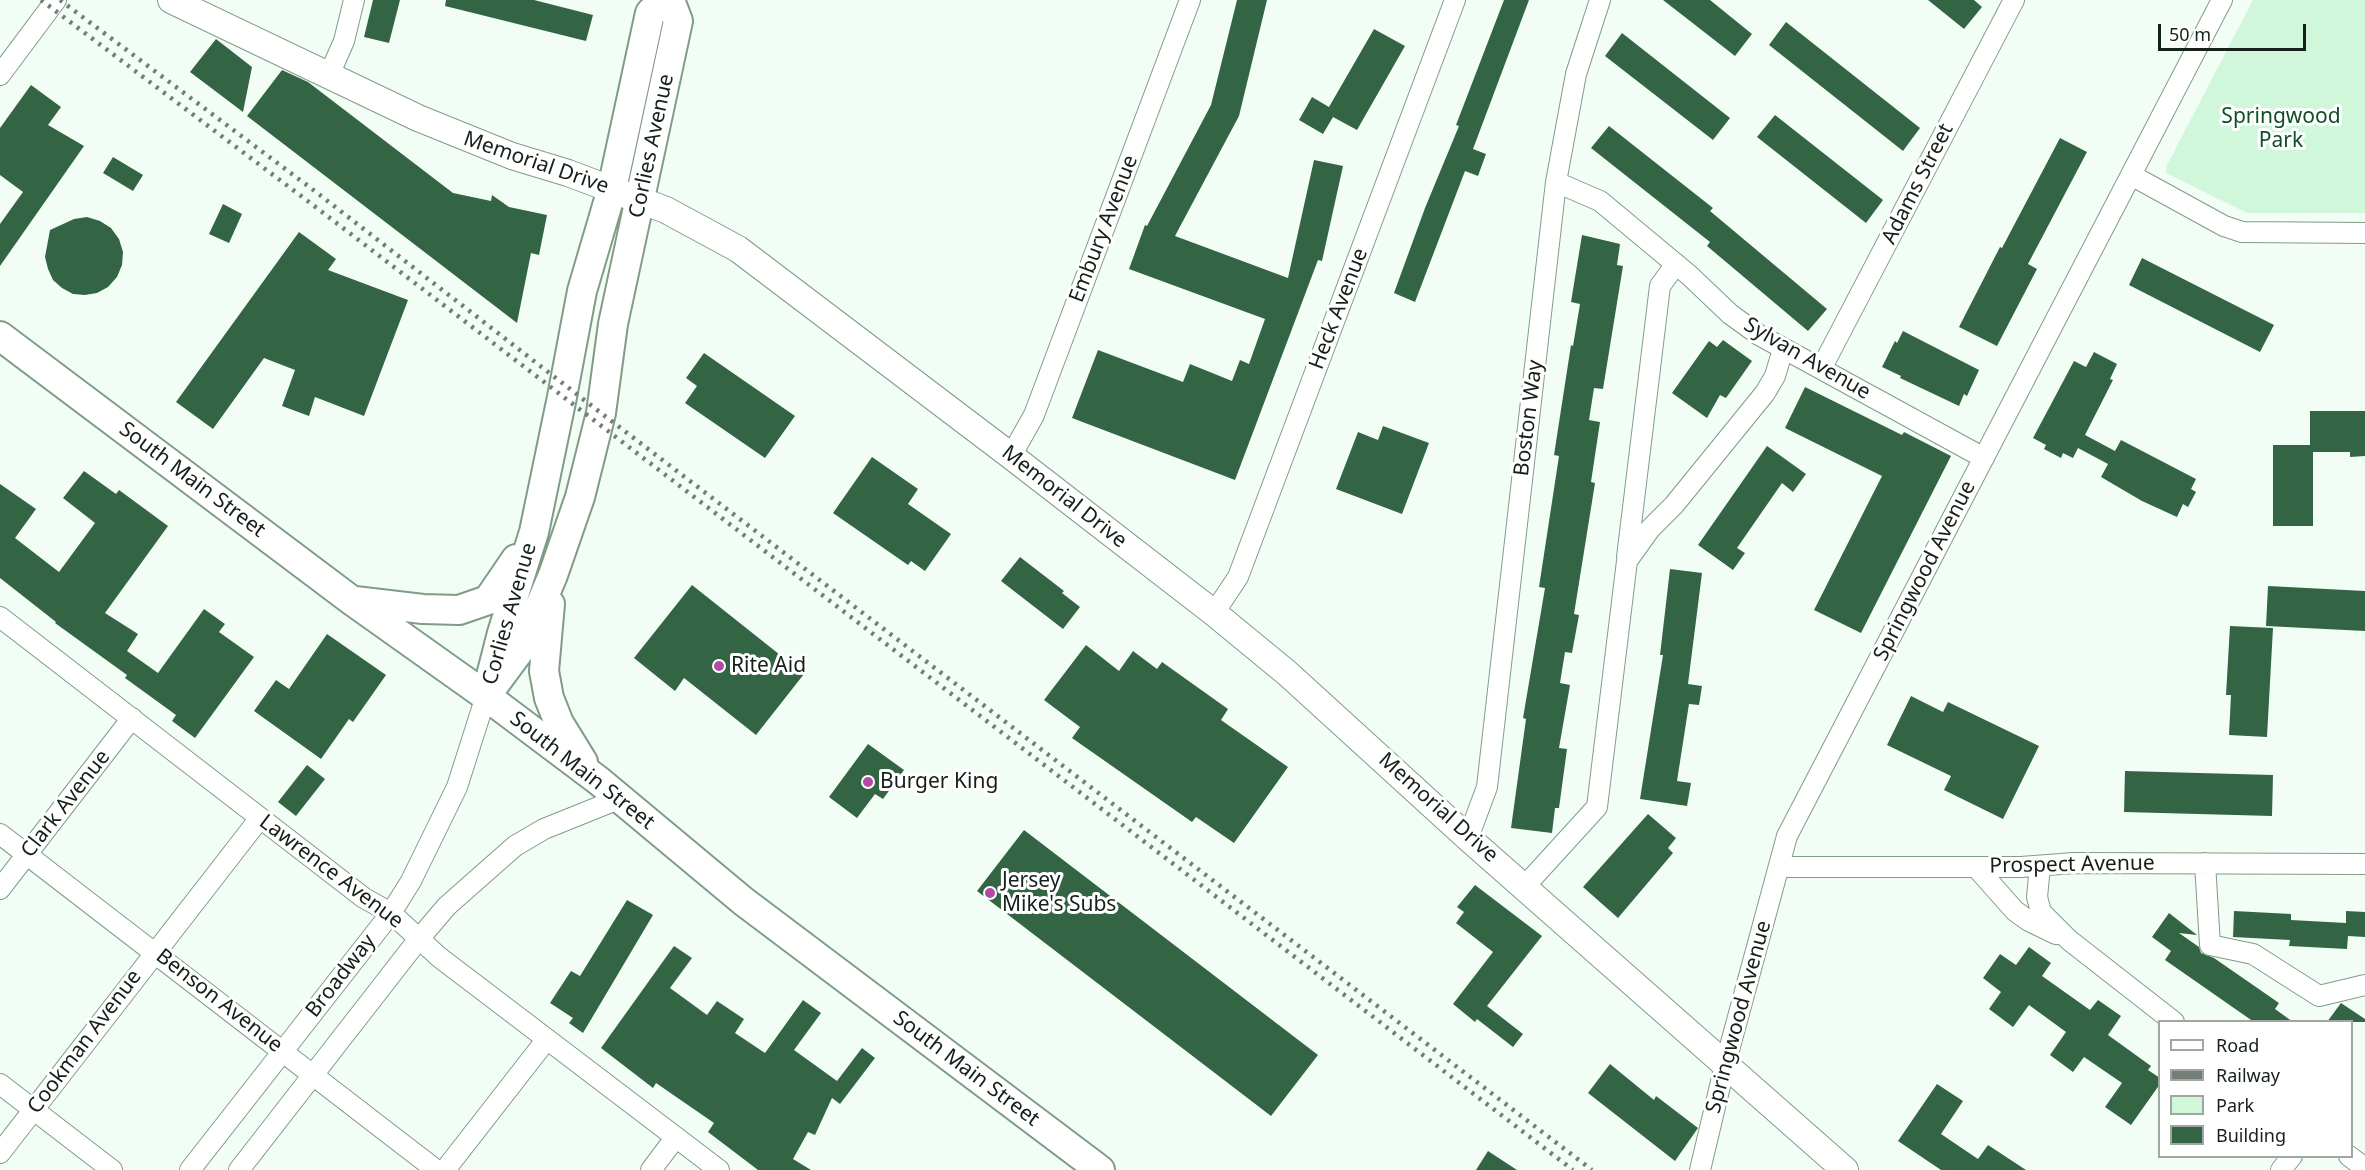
<!DOCTYPE html>
<html>
<head>
<meta charset="utf-8">
<style>
	body { margin:0 }
	#map { position:relative; width:2365px; height:1170px; overflow:hidden; background:#f2fef5; font-family:"Noto Sans",sans-serif }
	canvas { display:block }
	.legend { position:absolute; left:2158px; top:1020px; width:195px; height:138px; box-sizing:border-box; background:#fff; border:2px solid #a1a6a3; margin:0; padding:8px 10px; list-style:none; font-size:18px; color:#152018 }
	.legend li { display:flex; align-items:center; gap:12px; height:30px }
	.legend b { width:30px; border:2px solid #a1a6a3 }
	.scale { position:absolute; left:2158px; top:24px; width:148px; height:27px; box-sizing:border-box; border:3px solid #152018; border-top:0; padding-left:8px; font-size:18px; line-height:21px; white-space:nowrap; color:#152018; -webkit-text-stroke:4px #fff; paint-order:stroke }
</style>
</head>
<body>
<div id="map">
<canvas width="2365" height="1170"></canvas>
<ul class="legend">
<li><b style="height:8px;background:#fff"></b>Road</li>
<li><b style="height:8px;background:#737e76"></b>Railway</li>
<li><b style="height:16px;background:#d1f7db"></b>Park</li>
<li><b style="height:16px;background:#336545"></b>Building</li>
</ul>
<div class="scale">50 m</div>
</div>
<script>
const context = document.querySelector('canvas').getContext('2d');
context.lineJoin = 'round';
function fillPath(path, color) { context.fillStyle = color; context.fill(path, 'evenodd'); }
const toPath = rows => new Path2D(rows.map(r => 'M' + r).join(''));
function stroke(path, color, width, dash) { context.strokeStyle = color; context.lineWidth = width; context.lineCap = dash ? 'butt' : 'round'; context.setLineDash(dash || []); context.stroke(path); }
function write(font, color, halo, rows, align = 'center') {
  context.font = font + ' "Noto Sans",sans-serif'; context.lineWidth = 6; context.setLineDash([]); context.textBaseline = 'middle'; context.strokeStyle = halo; context.fillStyle = color; for (const [text, x, y, turn = 0] of rows) {
    context.save(); context.translate(x, y); context.rotate((+turn || 0) * Math.PI / 180); context.textAlign = isNaN(turn) ? turn : align; if (halo) context.strokeText(text, 0, 0); context.fillText(text, 0, 0); context.restore();
  }
}
fillPath(toPath([
	[2253,0,2365,0,2365,213,2247,213,2166,173,2166,167]
]), '#d1f7db');
fillPath(toPath([
	[373,0,400,0,389,43,364,37],
	[446,0,534,0,593,15,586,41,445,6],
	[1237,0,1267,0,1239,116,1175,236,1288,278,1314,160,1343,166,1322,261,1318,260,1235,480,1072,418,1098,350,1183,382,1190,364,1232,381,1240,360,1249,364,1265,319,1129,269,1145,225,1147,226,1211,105],
	[1504,0,1529,0,1473,149,1486,154,1478,176,1465,171,1415,302,1394,293,1425,208,1459,126,1456,125],
	[1663,0,1710,0,1752,34,1735,56],
	[1928,0,1974,0,1982,7,1964,29],
	[1786,22,1920,128,1903,151,1769,45],
	[1374,29,1405,46,1357,130,1333,117,1323,134,1299,120,1312,97,1329,107],
	[1622,33,1730,118,1713,140,1605,56],
	[216,39,252,67,243,112,190,72],
	[282,70,308,82,453,193,491,201,492,195,509,207,547,215,539,255,531,253,517,323,247,116],
	[31,85,61,107,48,125,84,146,0,266,0,224,23,192,0,175,0,128],
	[1775,115,1883,200,1866,223,1757,137],
	[1609,126,1713,208,1710,211,1827,309,1808,331,1707,246,1710,242,1591,148],
	[2060,138,2087,152,2028,264,2037,269,1997,346,1959,327,2000,247,2002,248],
	[113,157,143,175,133,191,103,173],
	[223,204,242,214,229,243,209,234],
	[87,217,100,221,111,228,119,239,123,252,122,265,117,277,108,287,97,293,85,295,73,294,62,288,53,280,48,269,45,257,50,230,74,219],
	[299,232,336,259,328,270,408,300,364,416,315,397,309,416,282,406,295,370,264,358,213,429,176,402],
	[1582,235,1620,244,1617,265,1623,266,1603,389,1594,388,1589,420,1600,422,1591,482,1595,483,1574,614,1579,615,1572,653,1565,652,1560,683,1570,685,1559,748,1567,749,1559,808,1555,808,1552,833,1511,828,1526,719,1523,718,1545,588,1539,587,1559,456,1554,455,1571,345,1573,346,1580,304,1571,302],
	[2142,258,2274,325,2260,352,2129,285],
	[1903,331,1979,370,1967,396,1964,394,1959,406,1900,378,1901,376,1882,367,1895,341,1897,343],
	[1723,340,1752,361,1726,398,1720,395,1707,418,1672,393,1709,341,1717,347],
	[2094,352,2117,364,2110,379,2113,380,2085,435,2115,451,2121,440,2196,479,2191,489,2196,492,2188,507,2183,504,2177,517,2142,501,2101,477,2108,464,2078,448,2073,458,2063,453,2061,458,2044,449,2046,445,2033,438,2074,361,2086,367],
	[704,353,795,416,765,458,685,403,697,386,686,378],
	[1805,387,1902,435,1904,432,1951,456,1861,633,1814,610,1882,476,1785,428],
	[2310,411,2365,411,2365,456,2350,457,2350,452,2313,452,2313,526,2273,526,2273,445,2310,445],
	[1383,426,1429,443,1402,514,1336,489,1358,432,1378,440],
	[1767,446,1806,474,1793,492,1782,483,1737,548,1745,553,1733,570,1698,545],
	[872,457,918,489,908,504,951,534,925,571,911,561,908,565,833,513],
	[84,471,116,494,119,490,168,526,105,613,138,634,127,651,158,673,204,609,225,624,219,632,254,657,195,738,172,721,176,715,125,678,127,675,55,623,56,622,0,578,0,484,36,509,15,538,59,572,95,523,63,498],
	[1020,557,1064,591,1062,593,1080,607,1063,629,1001,581],
	[1670,569,1702,573,1688,684,1702,686,1699,705,1689,704,1677,781,1691,783,1687,806,1640,799,1663,655,1660,655],
	[692,585,804,674,756,735,684,678,675,691,634,658],
	[2268,586,2365,591,2365,631,2266,626],
	[2230,626,2273,628,2267,737,2229,735,2231,695,2226,695],
	[327,634,386,675,353,722,349,719,321,759,254,711,276,680,289,689],
	[1086,645,1119,671,1133,651,1157,669,1162,662,1228,709,1221,720,1288,767,1234,843,1196,817,1192,822,1072,738,1080,727,1044,700],
	[1911,696,1943,712,1948,702,2039,746,2003,819,1944,790,1951,776,1887,745],
	[868,744,904,770,883,799,875,794,857,818,829,797],
	[307,765,325,779,296,816,278,802],
	[2125,771,2273,775,2272,816,2124,812],
	[1648,814,1676,838,1668,848,1673,853,1618,918,1583,887],
	[1024,830,1318,1055,1271,1116,977,891],
	[1475,885,1542,936,1487,1006,1523,1034,1513,1047,1477,1019,1475,1022,1453,1004,1493,952,1456,923,1464,912,1457,907],
	[627,900,653,915,583,1033,569,1023,573,1018,550,1003,571,971,580,976],
	[2234,911,2291,914,2291,920,2346,923,2346,911,2365,912,2365,937,2348,936,2347,949,2289,946,2290,940,2233,937],
	[2169,913,2197,935,2179,933,2199,947,2201,953,2214,958,2279,1003,2275,1009,2293,1022,2254,1022,2165,960,2171,951,2152,937],
	[674,946,692,958,670,988,707,1015,717,1001,744,1019,735,1033,765,1053,803,1000,821,1013,794,1050,837,1081,862,1048,875,1058,840,1104,832,1098,815,1135,808,1132,793,1159,811,1170,758,1170,708,1132,714,1123,656,1083,653,1088,601,1048],
	[2029,947,2051,963,2042,976,2090,1010,2098,1000,2121,1016,2108,1035,2151,1066,2148,1070,2160,1078,2160,1084,2131,1125,2105,1107,2122,1083,2084,1057,2073,1072,2050,1055,2066,1032,2029,1005,2013,1027,1989,1009,2001,992,1983,978,2000,954,2016,965],
	[2341,1003,2365,1019,2365,1022,2327,1022],
	[1610,1064,1654,1100,1656,1096,1698,1128,1675,1161,1588,1093],
	[1937,1084,1963,1101,1941,1134,1978,1159,1988,1145,2026,1170,1941,1170,1898,1141],
	[1488,1151,1517,1170,1476,1170]
]), '#336545');
const minor = toPath([
	[0,75,56,0],
	[329,75,344,41,354,0],
	[2131,175,2224,226,2242,232,2365,233],
	[1556,182,1600,201,1689,275,1730,314,1759,335,1984,458],
	[1821,369,2014,0],
	[1011,456,1034,415,1190,0],
	[1627,557,1660,286,1676,264],
	[1214,613,1238,577,1455,0],
	[0,617,364,898,391,913,439,957,719,1170],
	[0,834,436,1170],
	[1468,838,1487,787,1556,182,1576,74,1600,0],
	[2205,863,2210,945,2253,954,2319,996,2365,985],
	[2040,866,2037,897,2041,912,2069,940,2174,1022],
	[1779,867,2021,867,2074,863,2365,864],
	[1976,867,2015,911,2029,921,2056,934],
	[1525,886,1597,807,1627,561,1650,529,1674,505,1765,393,1775,376,1783,349],
	[0,889,132,718],
	[0,1084,112,1170],
	[0,1153,260,818],
	[2349,1156,2365,1168],
	[190,1170,391,913,411,881,457,787,486,696],
	[239,1170,418,940,447,906,515,846,544,829,621,798],
	[445,1170,547,1039],
	[651,1170,676,1137],
	[1700,1170,1725,1065,1787,836,2222,0],
	[2281,1170,2292,1156]
]);
const tertiary = toPath([
	[171,0,418,118,512,156,568,173,666,210,738,249,1011,456,1214,613,1287,673,1468,838,1845,1170]
]);
const secondary = toPath([
	[0,336,351,600,486,696,599,781,743,901,1100,1170],
	[355,601,423,609,459,610,488,600,516,559],
	[550,604,544,671,549,698,559,723,583,762],
	[489,684,502,633,534,532,562,397,582,291,612,189,650,13,663,0],
	[486,696,523,646,553,575,580,497,601,413,613,324,678,21,670,0]
]);
stroke(minor, '#809c87', 22);
stroke(tertiary, '#809c87', 28);
stroke(secondary, '#809c87', 32);
stroke(minor, '#fff', 20);
stroke(tertiary, '#fff', 26);
stroke(secondary, '#fff', 28);
stroke(toPath([
	[41,0,309,202,1573,1170],
	[60,0,316,192,601,413,1592,1170]
]), '#737e76', 4.5, [3, 6]);
for (const [x, y, r, color] of [
	[719,666,6,"#b648a6"],
	[868,782,6,"#b648a6"],
	[990,893,6,"#b648a6"]
]) { const dot = new Path2D(); dot.arc(x, y, r, 0, 2 * Math.PI); context.fillStyle = color; context.fill(dot); stroke(dot, '#fff', 2); }
write('21px', '#104d2b', '#fff', [
	["Springwood",2281,117],
	["Park",2281,141]
]);
write('21px', '#152018', '#fff', [
	["Corlies Avenue",652,146,-78],
	["Memorial Drive",536,163,19],
	["Adams Street",1918,184,-63],
	["Embury Avenue",1104,229,-69],
	["Heck Avenue",1339,309,-69],
	["Sylvan Avenue",1807,359,30],
	["Boston Way",1529,418,-83],
	["South Main Street",192,480,37],
	["Memorial Drive",1064,497,38],
	["Springwood Avenue",1925,571,-63],
	["Corlies Avenue",510,614,-74],
	["South Main Street",582,771,38],
	["Clark Avenue",66,804,-52],
	["Memorial Drive",1438,808,42],
	["Prospect Avenue",2072,865,-1],
	["Lawrence Avenue",331,872,37],
	["Broadway",341,976,-52],
	["Benson Avenue",219,1001,38],
	["Springwood Avenue",1739,1017,-75],
	["Cookman Avenue",85,1042,-53],
	["South Main Street",966,1069,37]
]);
write('21px', '#152018', '#fff', [
	["Rite Aid",731,666],
	["Burger King",880,782],
	["Jersey",1002,881],
	["Mike's Subs",1002,905]
], 'left');
</script>
</body>
</html>
